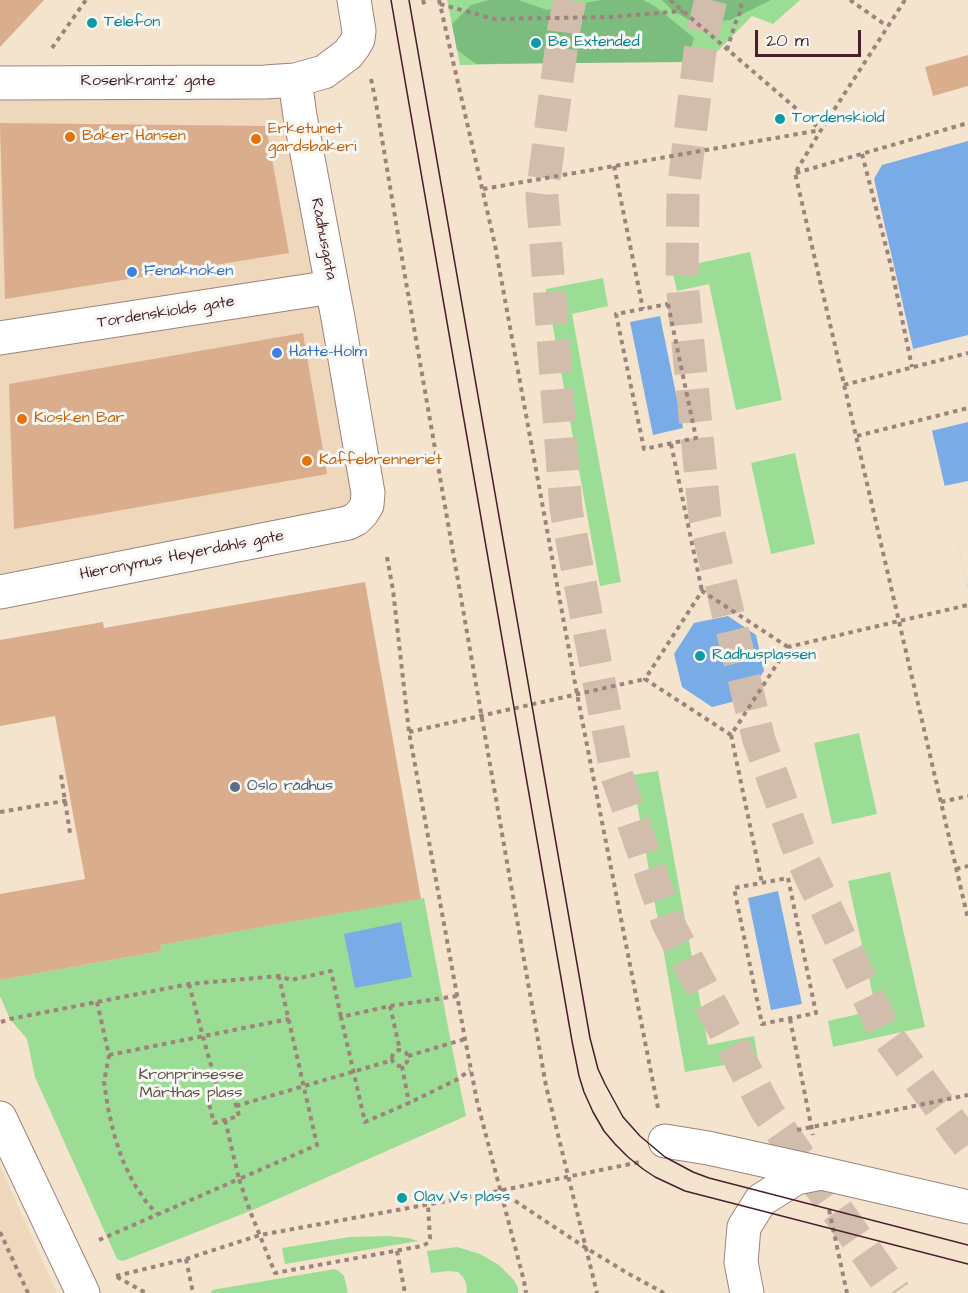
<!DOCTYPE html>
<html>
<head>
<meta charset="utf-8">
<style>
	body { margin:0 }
	#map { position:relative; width:968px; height:1293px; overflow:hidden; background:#f4e4ce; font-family:"Architects Daughter",sans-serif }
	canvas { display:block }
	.scale { position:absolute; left:755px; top:30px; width:106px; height:27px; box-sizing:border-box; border:3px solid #4a1f2b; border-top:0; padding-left:8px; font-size:18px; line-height:21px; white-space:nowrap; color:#4a1f2b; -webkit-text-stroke:4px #f6f6f2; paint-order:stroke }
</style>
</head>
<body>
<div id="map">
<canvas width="968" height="1293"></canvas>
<div class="scale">20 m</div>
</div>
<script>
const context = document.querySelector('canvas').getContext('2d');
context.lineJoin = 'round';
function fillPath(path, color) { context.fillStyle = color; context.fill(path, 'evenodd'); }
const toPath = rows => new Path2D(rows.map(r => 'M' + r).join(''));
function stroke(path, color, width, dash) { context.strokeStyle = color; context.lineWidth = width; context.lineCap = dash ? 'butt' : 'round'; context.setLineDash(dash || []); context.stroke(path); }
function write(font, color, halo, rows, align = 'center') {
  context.font = font + ' "Architects Daughter",sans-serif'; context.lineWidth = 6; context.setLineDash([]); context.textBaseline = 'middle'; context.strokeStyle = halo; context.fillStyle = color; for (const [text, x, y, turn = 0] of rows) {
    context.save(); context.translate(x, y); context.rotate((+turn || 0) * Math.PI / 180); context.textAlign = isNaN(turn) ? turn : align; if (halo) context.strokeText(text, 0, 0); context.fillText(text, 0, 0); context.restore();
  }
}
fillPath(toPath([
	[295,80,367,505,0,592,0,83],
	[0,1166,56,1291,57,1293,0,1293]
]), '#eed7bb');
fillPath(toPath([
	[447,0,800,0,773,24,752,16,707,62,621,61,460,65],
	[750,252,782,400,736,410,709,284,677,291,672,269],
	[603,278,608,306,572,314,621,582,600,586,546,289],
	[795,453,815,544,771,554,751,463],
	[859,733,877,814,832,824,814,743],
	[658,771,708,1045,754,1036,758,1059,685,1072,632,775],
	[890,872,925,1027,833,1047,828,1021,876,1010,848,881],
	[424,898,451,1043,466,1116,255,1209,123,1261,117,1259,35,1077,27,1039,10,1019,0,996,0,980,162,951,160,945],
	[388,1236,409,1238,418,1241,285,1264,282,1248,349,1237],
	[457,1247,480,1254,499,1265,514,1280,518,1288,518,1293,466,1293,467,1290,466,1283,463,1277,458,1272,448,1271,431,1273,427,1251],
	[335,1269,340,1272,344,1276,348,1293,211,1293,212,1290]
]), '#9bdd94');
fillPath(toPath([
	[489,0,518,0,547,10,601,0,643,0,656,7,694,38,687,62,476,64,457,50,452,24,471,5],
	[662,0,771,0,730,20,694,23,672,10]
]), '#7cbc7e');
fillPath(toPath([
	[968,141,968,587,874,179,882,165],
	[660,316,683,428,653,435,630,322],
	[728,616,756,635,764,671,744,699,712,707,682,687,674,654,694,623],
	[778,891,802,1004,771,1010,748,898],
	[401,922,412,977,355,988,344,934]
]), '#79ace6');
fillPath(toPath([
	[968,335,968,422,931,431,913,349],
	[968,481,968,587,944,486]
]), '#f4e4ce');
fillPath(toPath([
	[0,0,44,0,0,47],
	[968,55,968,86,933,96,925,67],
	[0,123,266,126,289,253,5,299],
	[303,333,327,474,14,529,9,384],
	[365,582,421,899,160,945,162,951,0,980,0,894,85,879,55,716,0,726,0,640,103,622,104,628]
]), '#daad8d');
stroke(toPath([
	[570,0,564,28,542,195,566,509,617,776,668,923,767,1111,895,1293],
	[711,0,702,36,683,192,682,282,705,518,759,740,801,856,886,1034,968,1145]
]), '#d2bdad', 33, [33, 16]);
const minor = toPath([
	[0,83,265,82,295,80,324,72,348,54,354,46,358,39,359,31,354,0],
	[0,338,332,287],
	[0,592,348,523,356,519,362,513,367,505,368,493,338,318,300,116,295,80],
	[0,1118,83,1293],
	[665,1141,708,1148,821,1173,968,1207],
	[747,1293,741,1262,744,1227,761,1200,796,1178,821,1173]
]);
stroke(minor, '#9f827c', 35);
stroke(toPath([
	[423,0,425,7],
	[439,0,495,245,577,694,658,1108],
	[670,0,820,129],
	[850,0,887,26],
	[905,0,821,130,795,173,968,919],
	[440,4,494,19,611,17,683,11],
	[52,48,86,0],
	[727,50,735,24,742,8,739,0],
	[371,79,376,103,406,282,546,1086,597,1293],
	[862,154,891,266,912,367],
	[614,166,643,309],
	[796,173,968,123],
	[483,189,821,130],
	[668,304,696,438,644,449,616,314,668,304],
	[844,385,968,353],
	[857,436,968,408],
	[671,444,702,591],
	[387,557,393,590,409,732,465,1039,477,1101,524,1281,526,1293],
	[788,647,702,591,645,679,731,735,788,647,968,605],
	[409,732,645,679],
	[731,735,762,883],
	[61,775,70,833],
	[941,802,968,796],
	[0,812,70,800],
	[956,869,968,866],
	[788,878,816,1013,762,1024,734,888,788,878],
	[189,984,203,1037,220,1097],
	[457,996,390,1006,341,1017,365,1122,409,1103,458,1079,470,1070],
	[97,1002,109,1055,104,1082,108,1108,114,1134,122,1159,133,1182,147,1203,157,1214],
	[390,1006,400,1050],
	[790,1019,813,1135],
	[1,1022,10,1019,189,984,279,976,291,980,331,971,341,1017],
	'392 1058a8 8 0 1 1 16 0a8 8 0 1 1-16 0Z',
	[109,1055,289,1019],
	[408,1056,465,1039],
	[402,1066,409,1103],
	[233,1094,239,1116,214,1123,208,1100,233,1094],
	[236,1106,393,1060],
	[225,1120,239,1179,317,1145,279,977],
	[797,1130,968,1095],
	[500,1191,586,1248,629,1274,664,1293],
	[829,1210,847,1293],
	[0,1232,28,1293],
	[99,1240,239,1179,250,1211,275,1273,422,1246,428,1243,430,1238,428,1205],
	[397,1251,405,1293],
	[186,1259,193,1293],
	[116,1276,186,1259,260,1235,469,1197,640,1162],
	[117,1277,146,1293]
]), '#9f827c', 4, [4.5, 4.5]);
stroke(minor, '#fff', 33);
stroke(toPath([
	[391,0,572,1041,579,1076,584,1092,593,1112,604,1131,615,1144,628,1157,643,1169,655,1177,685,1191,968,1264],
	[409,0,590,1038,598,1069,605,1084,623,1117,640,1136,665,1157,693,1172,709,1178,968,1245]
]), '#4a1f2b', 1.5);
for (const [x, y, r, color] of [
	[92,23,6,"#0f9aa8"],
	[536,43,6,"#0f9aa8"],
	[780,119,6,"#0f9aa8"],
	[70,137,6,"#e8710a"],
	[256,139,6,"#e8710a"],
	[132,272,6,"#3f7fe0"],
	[277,353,6,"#3f7fe0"],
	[22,419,6,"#e8710a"],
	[307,461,6,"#e8710a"],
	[700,656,6,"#0f9aa8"],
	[235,787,6,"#5c6f8a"],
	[402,1198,6,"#0f9aa8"]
]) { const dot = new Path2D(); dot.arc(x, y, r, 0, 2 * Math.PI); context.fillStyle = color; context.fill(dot); stroke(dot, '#f6f6f2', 2); }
write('16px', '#0d838f', '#f6f6f2', [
	["Telefon",104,23],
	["Be Extended",548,43],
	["Tordenskiold",792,119],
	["Rådhusplassen",712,656],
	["Olav Vs plass",414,1198]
], 'left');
write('16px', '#4a1f2b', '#f6f6f2', [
	["Rosenkrantz’ gate",148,82],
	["Rådhusgata",323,239,79],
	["Tordenskiolds gate",166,313,-9],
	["Hieronymus Heyerdahls gate",182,556,-11]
]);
write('16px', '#c56008', '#f6f6f2', [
	["Erketunet",268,130],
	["gardsbakeri",268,148],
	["Baker Hansen",82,137],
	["Kiosken Bar",34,419],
	["Kaffebrenneriet",319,461]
], 'left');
write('16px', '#366cbe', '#f6f6f2', [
	["Fenaknoken",144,272],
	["Hatte-Holm",289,353]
], 'left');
write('16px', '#4e5e75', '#f6f6f2', [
	["Oslo rådhus",247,787]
], 'left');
write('16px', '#5e4e45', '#f6f6f2', [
	["Kronprinsesse",191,1076],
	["Märthas plass",191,1094]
]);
</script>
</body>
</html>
